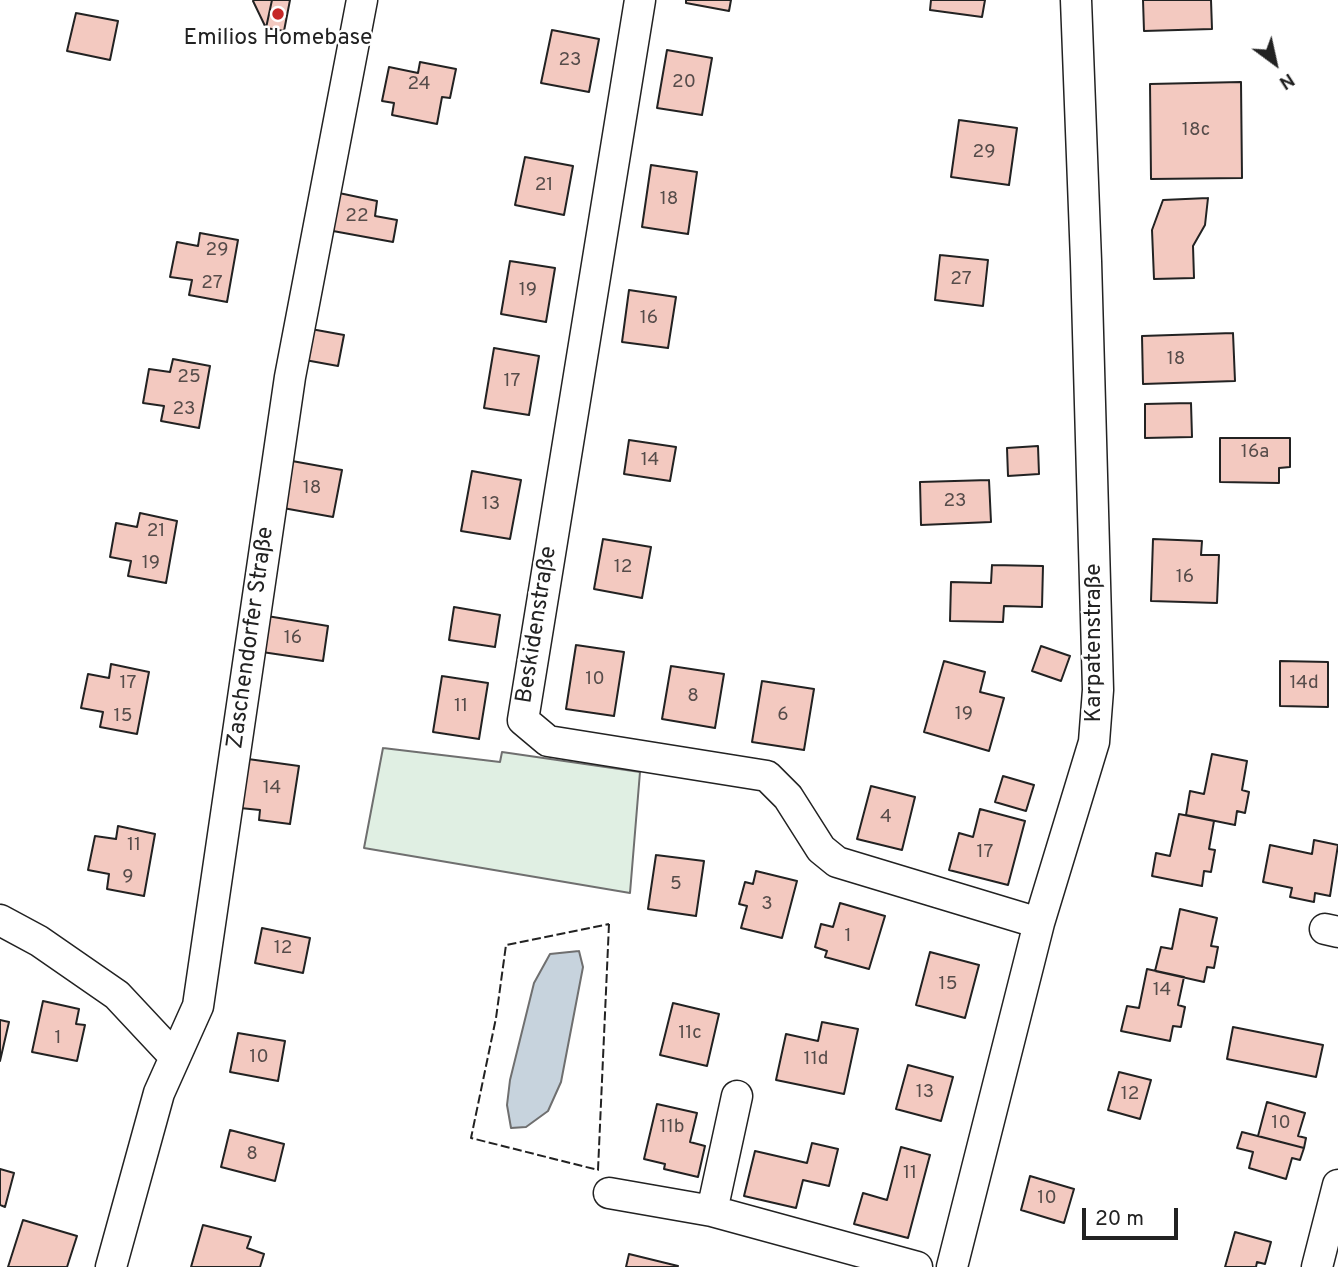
<!DOCTYPE html>
<html>
<head>
<meta charset="utf-8">
<style>
	body { margin:0 }
	#map { position:relative; width:1338px; height:1267px; overflow:hidden; background:#fff; font-family:Overpass,sans-serif }
	canvas { display:block }
	.north { position:absolute; left:1240px; top:28px; width:70px; height:70px; -webkit-text-stroke:5px #fff; paint-order:stroke; rotate:147deg; font-size:19px; font-weight:700; line-height:28px; text-align:center; color:#222 }
	.north::after { content:''; display:block; margin:auto; width:24px; height:32px; background:#222; clip-path:polygon(50% 0,100% 100%,50% 72%,0 100%) }
	.scale { position:absolute; left:1082px; top:1208px; width:96px; height:32px; box-sizing:border-box; border:4px solid #222; border-top:0; padding-left:9px; font-size:21px; line-height:24px; white-space:nowrap; color:#222; -webkit-text-stroke:5px #fff; paint-order:stroke }
</style>
</head>
<body>
<div id="map">
<canvas width="1338" height="1267"></canvas>
<div class="north">N</div>
<div class="scale">20 m</div>
</div>
<script>
const context = document.querySelector('canvas').getContext('2d');
context.lineJoin = 'round';
function fillPath(path, color) { context.fillStyle = color; context.fill(path, 'evenodd'); }
const toPath = rows => new Path2D(rows.map(r => 'M' + r).join(''));
function stroke(path, color, width, dash) { context.strokeStyle = color; context.lineWidth = width; context.lineCap = dash ? 'butt' : 'round'; context.setLineDash(dash || []); context.stroke(path); }
function write(font, color, halo, rows, align = 'center') {
  context.font = font + ' Overpass,sans-serif'; context.lineWidth = 5; context.setLineDash([]); context.textBaseline = 'middle'; context.strokeStyle = halo; context.fillStyle = color; for (const [text, x, y, turn = 0] of rows) {
    context.save(); context.translate(x, y); context.rotate((+turn || 0) * Math.PI / 180); context.textAlign = isNaN(turn) ? turn : align; if (halo) context.strokeText(text, 0, 0); context.fillText(text, 0, 0); context.restore();
  }
}
const green = toPath([
	[383,748,500,762,502,752,640,772,630,893,364,848,383,748]
]);
fillPath(green, '#e0efe3');
stroke(green, '#6f6f6f', 2);
const water = toPath([
	[579,951,583,967,561,1082,548,1111,526,1127,511,1128,507,1105,510,1080,534,983,550,954,579,951]
]);
fillPath(water, '#c7d3dd');
stroke(water, '#6f6f6f', 2);
const building = toPath([
	[254,0,272,0,266,28,253,1,254,0],
	[272,0,290,0,284,31,266,28,272,0],
	[686,0,731,0,729,11,686,3,686,0],
	[931,0,985,0,982,17,930,10,931,0],
	[1143,0,1211,0,1212,29,1144,31,1143,0],
	[76,13,118,21,110,60,67,51,76,13],
	[552,30,599,39,589,92,541,83,552,30],
	[667,50,712,58,702,115,657,108,667,50],
	[420,62,456,69,450,98,442,97,437,124,392,115,394,103,382,101,389,67,418,73,420,62],
	[1241,82,1242,178,1151,179,1150,84,1241,82],
	[959,120,1017,128,1009,185,951,177,959,120],
	[525,157,573,166,564,215,515,205,525,157],
	[651,165,697,172,688,234,642,227,651,165],
	[339,193,377,201,375,216,397,220,393,242,333,231,339,193],
	[1208,198,1205,225,1193,246,1194,278,1154,279,1152,230,1163,200,1208,198],
	[200,233,238,240,227,302,189,295,192,280,170,277,177,242,198,246,200,233],
	[940,255,988,260,983,306,935,300,940,255],
	[510,261,555,268,546,322,501,314,510,261],
	[629,290,676,297,668,348,622,342,629,290],
	[311,329,344,335,338,366,305,360,311,329],
	[1233,333,1235,381,1143,384,1142,336,1233,333],
	[494,348,539,356,529,415,484,408,494,348],
	[173,359,210,366,199,428,161,421,164,406,143,403,149,369,170,372,173,359],
	[1191,403,1192,437,1145,438,1145,404,1191,403],
	[1220,438,1290,438,1290,467,1279,468,1279,483,1220,482,1220,438],
	[629,440,676,447,670,481,624,474,629,440],
	[1038,446,1039,474,1008,476,1007,448,1038,446],
	[292,461,342,470,333,517,283,508,292,461],
	[472,471,521,480,510,539,461,531,472,471],
	[989,480,991,522,921,525,920,482,989,480],
	[140,513,177,521,166,583,128,576,131,561,110,557,116,523,137,527,140,513],
	[603,539,651,547,642,598,594,589,603,539],
	[1153,539,1202,541,1201,555,1219,555,1217,603,1151,601,1153,539],
	[992,565,1043,566,1042,607,1004,606,1003,622,950,621,951,582,991,583,992,565],
	[454,607,500,615,495,647,449,640,454,607],
	[267,616,328,626,323,661,262,652,267,616],
	[576,645,624,652,614,716,566,709,576,645],
	[1041,646,1070,656,1061,681,1032,671,1041,646],
	[944,661,985,672,980,692,1004,698,989,751,924,732,944,661],
	[1280,661,1328,662,1328,707,1280,706,1280,661],
	[111,664,149,672,137,734,100,727,103,712,81,708,88,674,109,678,111,664],
	[671,666,724,674,715,728,662,719,671,666],
	[442,676,488,683,479,739,433,732,442,676],
	[762,681,814,689,804,750,752,742,762,681],
	[1212,754,1247,761,1242,790,1249,792,1245,813,1237,811,1235,825,1186,815,1190,791,1204,794,1212,754],
	[248,759,299,766,290,824,259,820,260,810,240,808,248,759],
	[1003,776,1034,785,1026,811,995,802,1003,776],
	[871,786,915,797,902,850,857,839,871,786],
	[980,809,1025,821,1008,885,949,870,959,833,973,837,980,809],
	[1179,814,1214,821,1209,849,1215,850,1211,872,1204,871,1202,886,1152,876,1156,853,1170,856,1179,814],
	[118,826,155,834,144,896,107,889,109,874,88,870,95,836,116,839,118,826],
	[1314,840,1338,845,1330,896,1315,893,1314,902,1290,897,1292,888,1263,882,1270,845,1312,854,1314,840],
	[656,855,704,861,696,916,648,909,656,855],
	[756,871,797,881,782,938,741,928,747,906,739,904,745,882,753,884,756,871],
	[840,903,885,916,869,969,825,957,827,951,815,947,821,924,833,927,840,903],
	[1180,909,1217,918,1211,946,1218,947,1214,968,1207,967,1204,982,1155,971,1161,947,1172,949,1180,909],
	[262,928,310,938,303,973,255,963,262,928],
	[930,952,979,965,965,1018,916,1005,930,952],
	[1147,969,1184,977,1178,1005,1185,1007,1181,1027,1173,1026,1170,1041,1121,1031,1127,1006,1139,1008,1147,969],
	[43,1001,79,1009,76,1024,85,1025,77,1061,32,1052,43,1001],
	[673,1003,719,1014,707,1066,660,1055,673,1003],
	[0,1020,9,1022,0,1061,0,1020],
	[822,1022,858,1029,844,1094,776,1080,786,1034,818,1041,822,1022],
	[1233,1027,1323,1045,1316,1077,1227,1059,1233,1027],
	[238,1033,285,1041,278,1081,230,1072,238,1033],
	[908,1065,953,1077,941,1121,896,1109,908,1065],
	[1119,1072,1151,1080,1140,1119,1108,1110,1119,1072],
	[1267,1102,1305,1113,1298,1136,1306,1138,1304,1148,1258,1136,1267,1102],
	[657,1104,697,1113,690,1142,705,1146,698,1177,664,1169,665,1164,644,1159,657,1104],
	[230,1130,284,1144,275,1181,221,1167,230,1130],
	[1242,1132,1304,1148,1300,1160,1292,1158,1286,1179,1249,1168,1253,1152,1237,1148,1242,1132],
	[812,1143,838,1149,829,1186,803,1180,796,1208,744,1196,755,1151,807,1163,812,1143],
	[901,1147,930,1155,908,1238,854,1224,863,1193,887,1200,901,1147],
	[0,1169,14,1173,5,1207,0,1205,0,1169],
	[1030,1176,1074,1189,1064,1223,1021,1210,1030,1176],
	[23,1220,77,1236,67,1267,8,1267,23,1220],
	[203,1225,251,1237,247,1248,264,1254,260,1267,191,1267,203,1225],
	[1235,1232,1271,1242,1265,1264,1257,1262,1256,1267,1225,1267,1235,1232],
	[629,1254,678,1266,677,1267,626,1267,629,1254]
]);
fillPath(building, '#f3c9c0');
stroke(building, '#222', 2);
const street = toPath([
	[640,0,523,720,548,741,767,776,788,797,821,849,837,862,1039,923],
	[0,920,39,941,117,995,175,1057],
	[1325,929,1338,932],
	[609,1193,712,1211,917,1267],
	[712,1211,737,1096],
	[111,1267,159,1093,198,1006,290,377,362,0],
	[952,1267,1039,923,1094,742,1098,690,1086,261,1076,0],
	[1317,1267,1338,1185]
]);
stroke(street, '#222', 33);
stroke(street, '#fff', 30);
stroke(toPath([
	[609,924,598,1170,471,1138,496,1018,506,945,609,924]
]), '#222', 2, [9, 3.5]);
for (const [x, y, r, color] of [
	[278,14,7,"#c62828"]
]) { const dot = new Path2D(); dot.arc(x, y, r, 0, 2 * Math.PI); context.fillStyle = color; context.fill(dot); stroke(dot, '#fff', 2.5); }
write('19px', '#564c4a', null, [
	["23",570,61],
	["20",684,83],
	["24",419,85],
	["18c",1196,131],
	["29",984,153],
	["21",544,186],
	["18",669,200],
	["22",357,217],
	["29",217,251],
	["27",961,280],
	["27",212,284],
	["19",528,291],
	["16",649,319],
	["18",1176,360],
	["25",189,378],
	["17",512,382],
	["23",184,410],
	["16a",1255,453],
	["14",650,461],
	["18",312,489],
	["23",955,502],
	["13",491,505],
	["21",156,532],
	["19",151,564],
	["12",623,568],
	["16",1185,578],
	["16",293,639],
	["10",595,680],
	["17",128,684],
	["14d",1304,684],
	["8",693,697],
	["11",461,707],
	["19",964,715],
	["6",783,716],
	["15",123,717],
	["14",272,789],
	["4",886,818],
	["11",134,846],
	["17",985,853],
	["9",128,878],
	["5",676,885],
	["3",767,905],
	["1",848,937],
	["12",283,949],
	["15",948,985],
	["14",1162,991],
	["11c",690,1034],
	["1",58,1039],
	["10",259,1058],
	["11d",816,1060],
	["13",925,1093],
	["12",1130,1095],
	["10",1281,1124],
	["11b",672,1128],
	["8",252,1155],
	["11",910,1174],
	["10",1047,1199]
]);
write('23px', '#222', '#fff', [
	["Emilios Homebase",278,39]
]);
write('23px', '#222', '#fff', [
	["Beskidenstraße",538,625,-81],
	["Zaschendorfer Straße",252,638,-82],
	["Karpatenstraße",1095,643,-90]
]);
</script>
</body>
</html>
